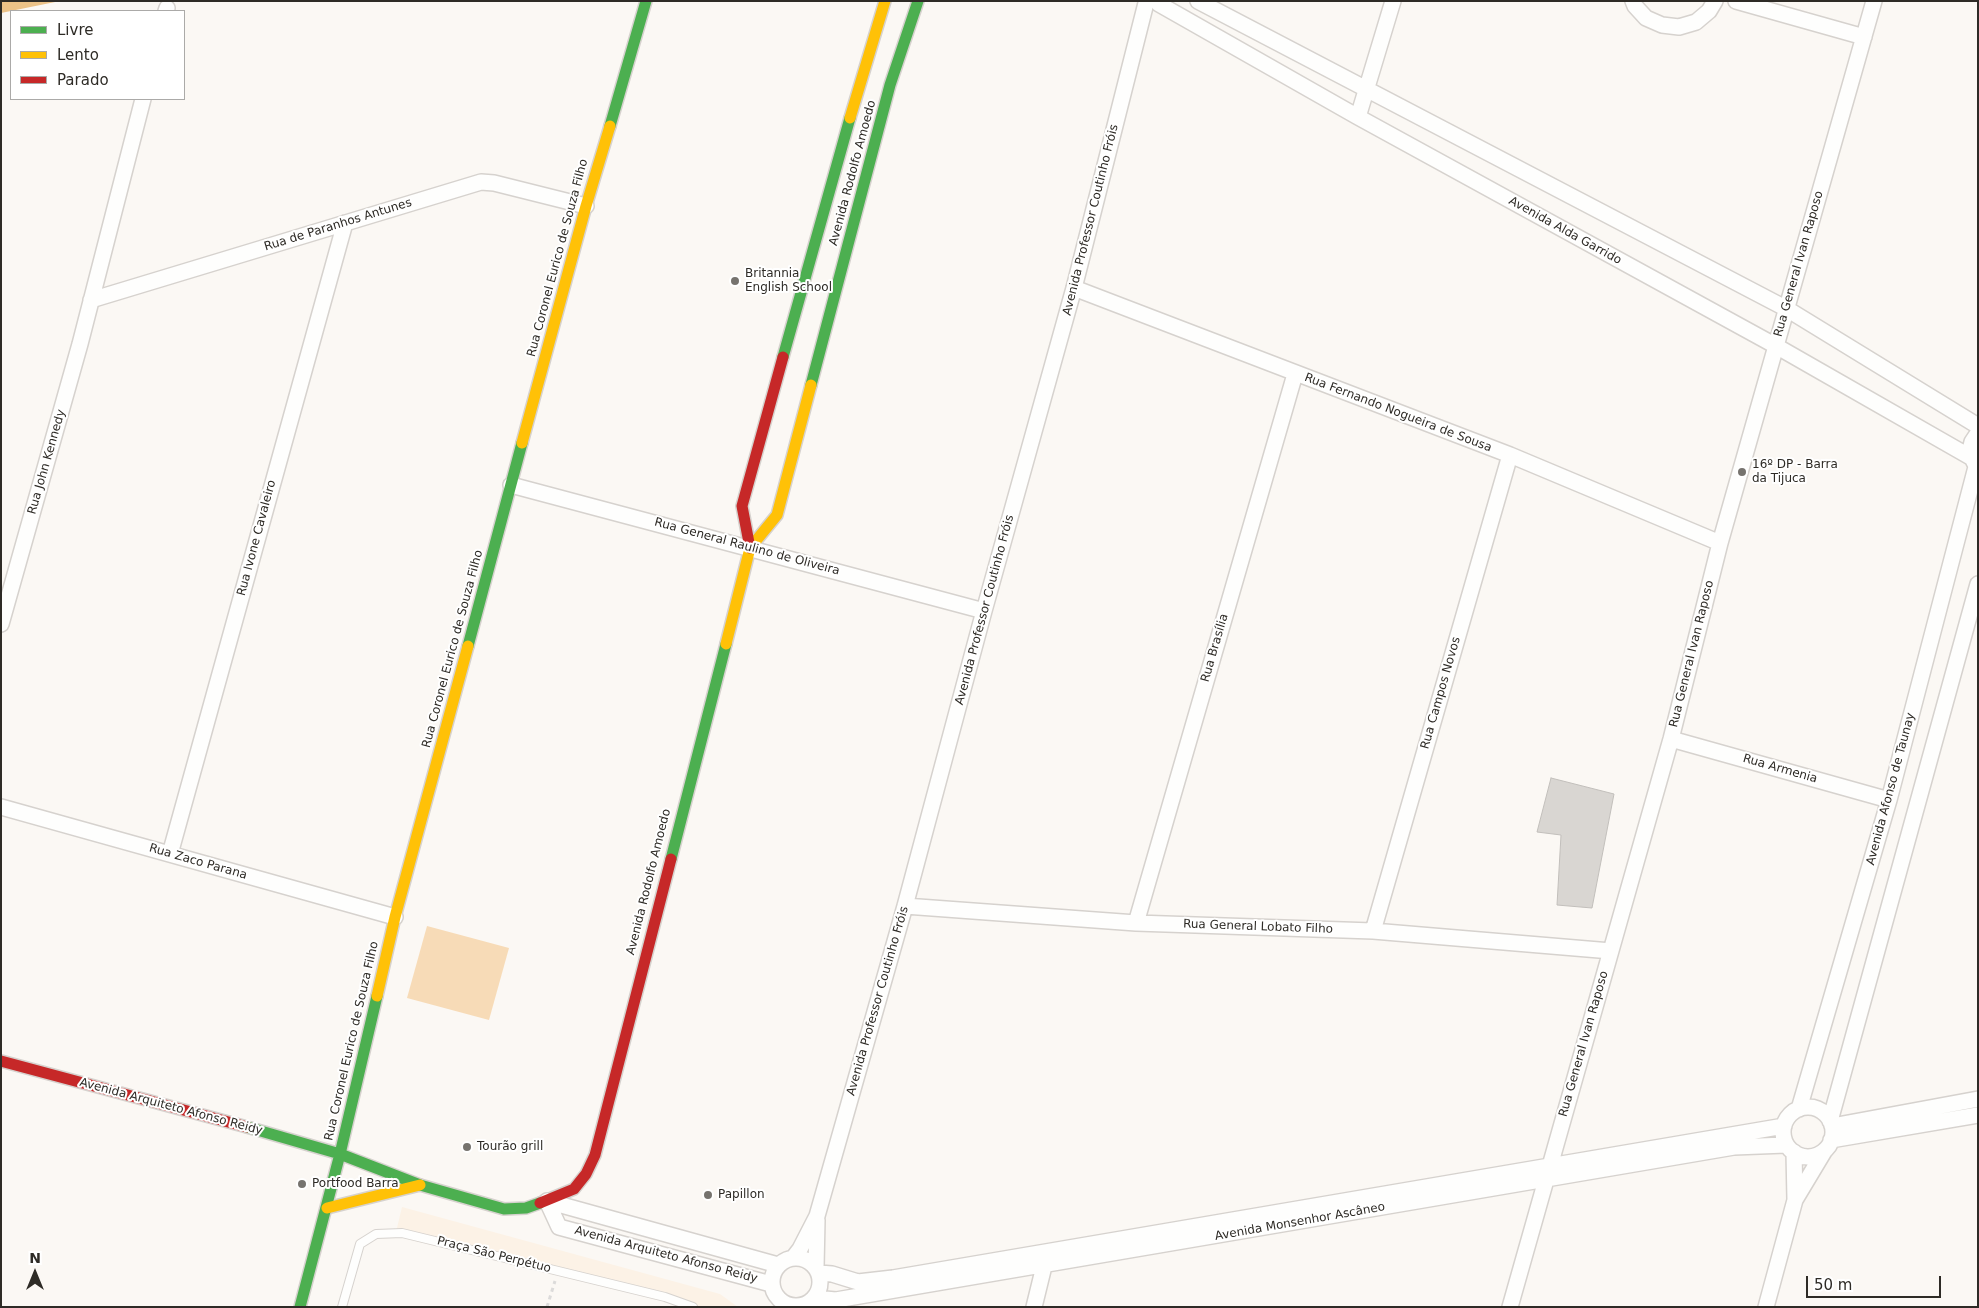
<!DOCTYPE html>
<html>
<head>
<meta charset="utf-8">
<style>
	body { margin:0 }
	#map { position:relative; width:1979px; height:1308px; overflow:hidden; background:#fbf8f4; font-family:"DejaVu Sans",sans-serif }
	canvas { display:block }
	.frame { position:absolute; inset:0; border:2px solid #2e2b26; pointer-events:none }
	.legend { position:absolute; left:10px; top:10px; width:175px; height:90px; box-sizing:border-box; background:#fff; border:1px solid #abaaa8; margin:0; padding:6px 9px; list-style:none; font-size:15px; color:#2e2b26 }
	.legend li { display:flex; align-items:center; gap:10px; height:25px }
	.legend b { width:25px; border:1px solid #abaaa8 }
	.north { position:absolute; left:10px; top:1248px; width:50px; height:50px; -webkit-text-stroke:4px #fff; paint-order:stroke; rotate:0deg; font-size:14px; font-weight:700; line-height:20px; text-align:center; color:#2e2b26 }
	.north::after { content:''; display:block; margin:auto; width:18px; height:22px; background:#2e2b26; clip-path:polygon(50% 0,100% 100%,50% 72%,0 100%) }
	.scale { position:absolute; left:1806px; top:1276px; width:135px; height:22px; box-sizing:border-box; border:2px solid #2e2b26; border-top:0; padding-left:6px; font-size:15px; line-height:18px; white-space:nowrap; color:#2e2b26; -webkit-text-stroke:4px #fff; paint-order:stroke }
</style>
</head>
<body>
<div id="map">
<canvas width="1979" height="1308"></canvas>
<div class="frame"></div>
<ul class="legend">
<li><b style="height:6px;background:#4caf50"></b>Livre</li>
<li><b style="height:6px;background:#ffc107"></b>Lento</li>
<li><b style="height:6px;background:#c62828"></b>Parado</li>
</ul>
<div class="north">N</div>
<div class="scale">50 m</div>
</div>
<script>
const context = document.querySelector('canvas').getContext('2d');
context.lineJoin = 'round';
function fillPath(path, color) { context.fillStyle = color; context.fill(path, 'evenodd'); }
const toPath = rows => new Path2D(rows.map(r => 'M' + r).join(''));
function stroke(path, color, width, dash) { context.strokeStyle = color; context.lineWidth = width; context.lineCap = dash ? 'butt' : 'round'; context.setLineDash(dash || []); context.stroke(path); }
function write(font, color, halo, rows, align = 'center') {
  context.font = font + ' "DejaVu Sans",sans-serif'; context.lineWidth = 4; context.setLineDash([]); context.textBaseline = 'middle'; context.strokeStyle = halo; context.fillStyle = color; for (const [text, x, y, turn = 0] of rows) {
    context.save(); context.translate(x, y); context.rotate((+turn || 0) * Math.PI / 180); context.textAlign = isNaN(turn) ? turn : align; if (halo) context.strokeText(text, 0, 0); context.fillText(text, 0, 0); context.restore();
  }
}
fillPath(toPath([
	[402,1207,720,1294,738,1307,688,1307,395,1236]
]), '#fcf2e6');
fillPath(toPath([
	[427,926,509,948,489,1020,407,998]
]), '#f7dbb7');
fillPath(toPath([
	[1,1,60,1,1,13]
]), '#ecc287');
const building = toPath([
	[1551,778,1614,794,1592,908,1557,905,1561,835,1537,832,1551,778]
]);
fillPath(building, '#d9d6d2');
stroke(building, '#c2bfbb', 1);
const lane = toPath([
	[342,1307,360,1244,376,1234,402,1233,665,1297,693,1307]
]);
const street = toPath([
	[1198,1,1787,309,1978,426],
	[1633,1,1635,6,1646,18,1662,25,1679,27,1696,22,1709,11,1715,1],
	[1736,1,1864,37],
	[1159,4,1358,117,1776,346,1972,458],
	[166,11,167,8],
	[1358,117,1393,1],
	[1074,288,1510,455,1720,543],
	[91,300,481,182,494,183,586,206],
	[1976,466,1972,458,1970,450,1972,442,1978,433],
	[511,485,984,611],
	[1,624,80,344,143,99],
	[1671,739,1889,800],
	[1,807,395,917],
	[170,854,345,223],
	[905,906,1136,923,1373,931,1611,951],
	[1136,923,1295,374],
	[1373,931,1510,455],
	'1783 1132a25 25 0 1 1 50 0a25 25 0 1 1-50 0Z',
	[1799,1109,1889,800,1976,467],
	[1830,1121,1978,584],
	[1832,1126,1978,1099],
	[1831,1140,1978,1115],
	[1794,1152,1795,1200],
	[547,1201,559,1227,771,1284],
	[547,1201,778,1265],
	'772 1282a24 24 0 1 1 48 0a24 24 0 1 1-48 0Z',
	[793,1258,800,1249,817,1216,905,906,984,611,1074,288,1146,3],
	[816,1268,817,1220],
	[819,1273,832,1274,858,1282,893,1278,1784,1126],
	[814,1298,836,1300,1734,1147,1786,1145],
	[1034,1307,1046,1258],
	[1510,1307,1671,739,1720,543,1874,1],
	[1766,1307,1795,1200,1825,1150]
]);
const fast = toPath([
	[610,126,646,1],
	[783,357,850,118],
	[811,385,890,85,918,1],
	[468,646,522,443],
	[671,859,726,644],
	[247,1127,340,1154,420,1185,504,1209,526,1208,540,1203],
	[300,1307,340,1154,377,996]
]);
const slow = toPath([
	[850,118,885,1],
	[522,443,586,206,610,126],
	[726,644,750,548,777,515,811,385],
	[377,996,395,917,468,646],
	[327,1208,420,1185]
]);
const jam = toPath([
	[750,548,742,506,783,357],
	[1,1061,247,1127],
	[540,1203,574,1189,586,1174,595,1155,671,859]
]);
stroke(lane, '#d6d2ce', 10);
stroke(street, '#d6d2ce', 18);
stroke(fast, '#d6d2ce', 14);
stroke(slow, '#d6d2ce', 14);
stroke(jam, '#d6d2ce', 14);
stroke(toPath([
	[547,1307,555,1281]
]), '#dcdbda', 3, [4, 4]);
stroke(lane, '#fefefd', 8);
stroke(street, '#fefefd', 15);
stroke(fast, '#4caf50', 11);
stroke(slow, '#ffc107', 11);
stroke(jam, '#c62828', 11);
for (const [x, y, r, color] of [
	[735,281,5,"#76736e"],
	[1742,472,5,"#76736e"],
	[467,1147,5,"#76736e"],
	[302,1184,5,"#76736e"],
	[708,1195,5,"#76736e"]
]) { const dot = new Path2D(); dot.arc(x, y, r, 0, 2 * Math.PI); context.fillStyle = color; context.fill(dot); stroke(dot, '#fff', 2); }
write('12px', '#2e2b26', '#fff', [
	["Avenida Rodolfo Amoedo",853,173,-75],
	["Avenida Professor Coutinho Fróis",1091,220,-76],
	["Rua de Paranhos Antunes",338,225,-17],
	["Avenida Alda Garrido",1565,231,29],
	["Rua Coronel Eurico de Souza Filho",558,258,-75],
	["Rua General Ivan Raposo",1799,264,-74],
	["Rua Fernando Nogueira de Sousa",1398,413,21],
	["Rua John Kennedy",47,462,-74],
	["Rua Ivone Cavaleiro",257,538,-75],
	["Rua General Raulino de Oliveira",747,547,15],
	["Avenida Professor Coutinho Fróis",985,610,-75],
	["Rua Brasília",1215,648,-74],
	["Rua Coronel Eurico de Souza Filho",453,649,-75],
	["Rua General Ivan Raposo",1692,654,-76],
	["Rua Campos Novos",1441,693,-74],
	["Rua Armenia",1780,769,16],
	["Avenida Afonso de Taunay",1891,789,-75],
	["Rua Zaco Parana",198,862,16],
	["Avenida Rodolfo Amoedo",649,882,-76],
	["Rua General Lobato Filho",1258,927,2],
	["Avenida Professor Coutinho Fróis",878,1001,-74],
	["Rua Coronel Eurico de Souza Filho",352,1041,-77],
	["Rua General Ivan Raposo",1584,1044,-74],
	["Avenida Arquiteto Afonso Reidy",171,1107,15],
	["Avenida Monsenhor Ascâneo",1300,1222,-10],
	["Praça São Perpétuo",494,1255,14],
	["Avenida Arquiteto Afonso Reidy",666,1255,15]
]);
write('12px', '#2e2b26', '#fff', [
	["Britannia",745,274],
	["English School",745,288],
	["16º DP - Barra",1752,465],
	["da Tijuca",1752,479],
	["Tourão grill",477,1147],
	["Portfood Barra",312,1184],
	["Papillon",718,1195]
], 'left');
</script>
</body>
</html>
